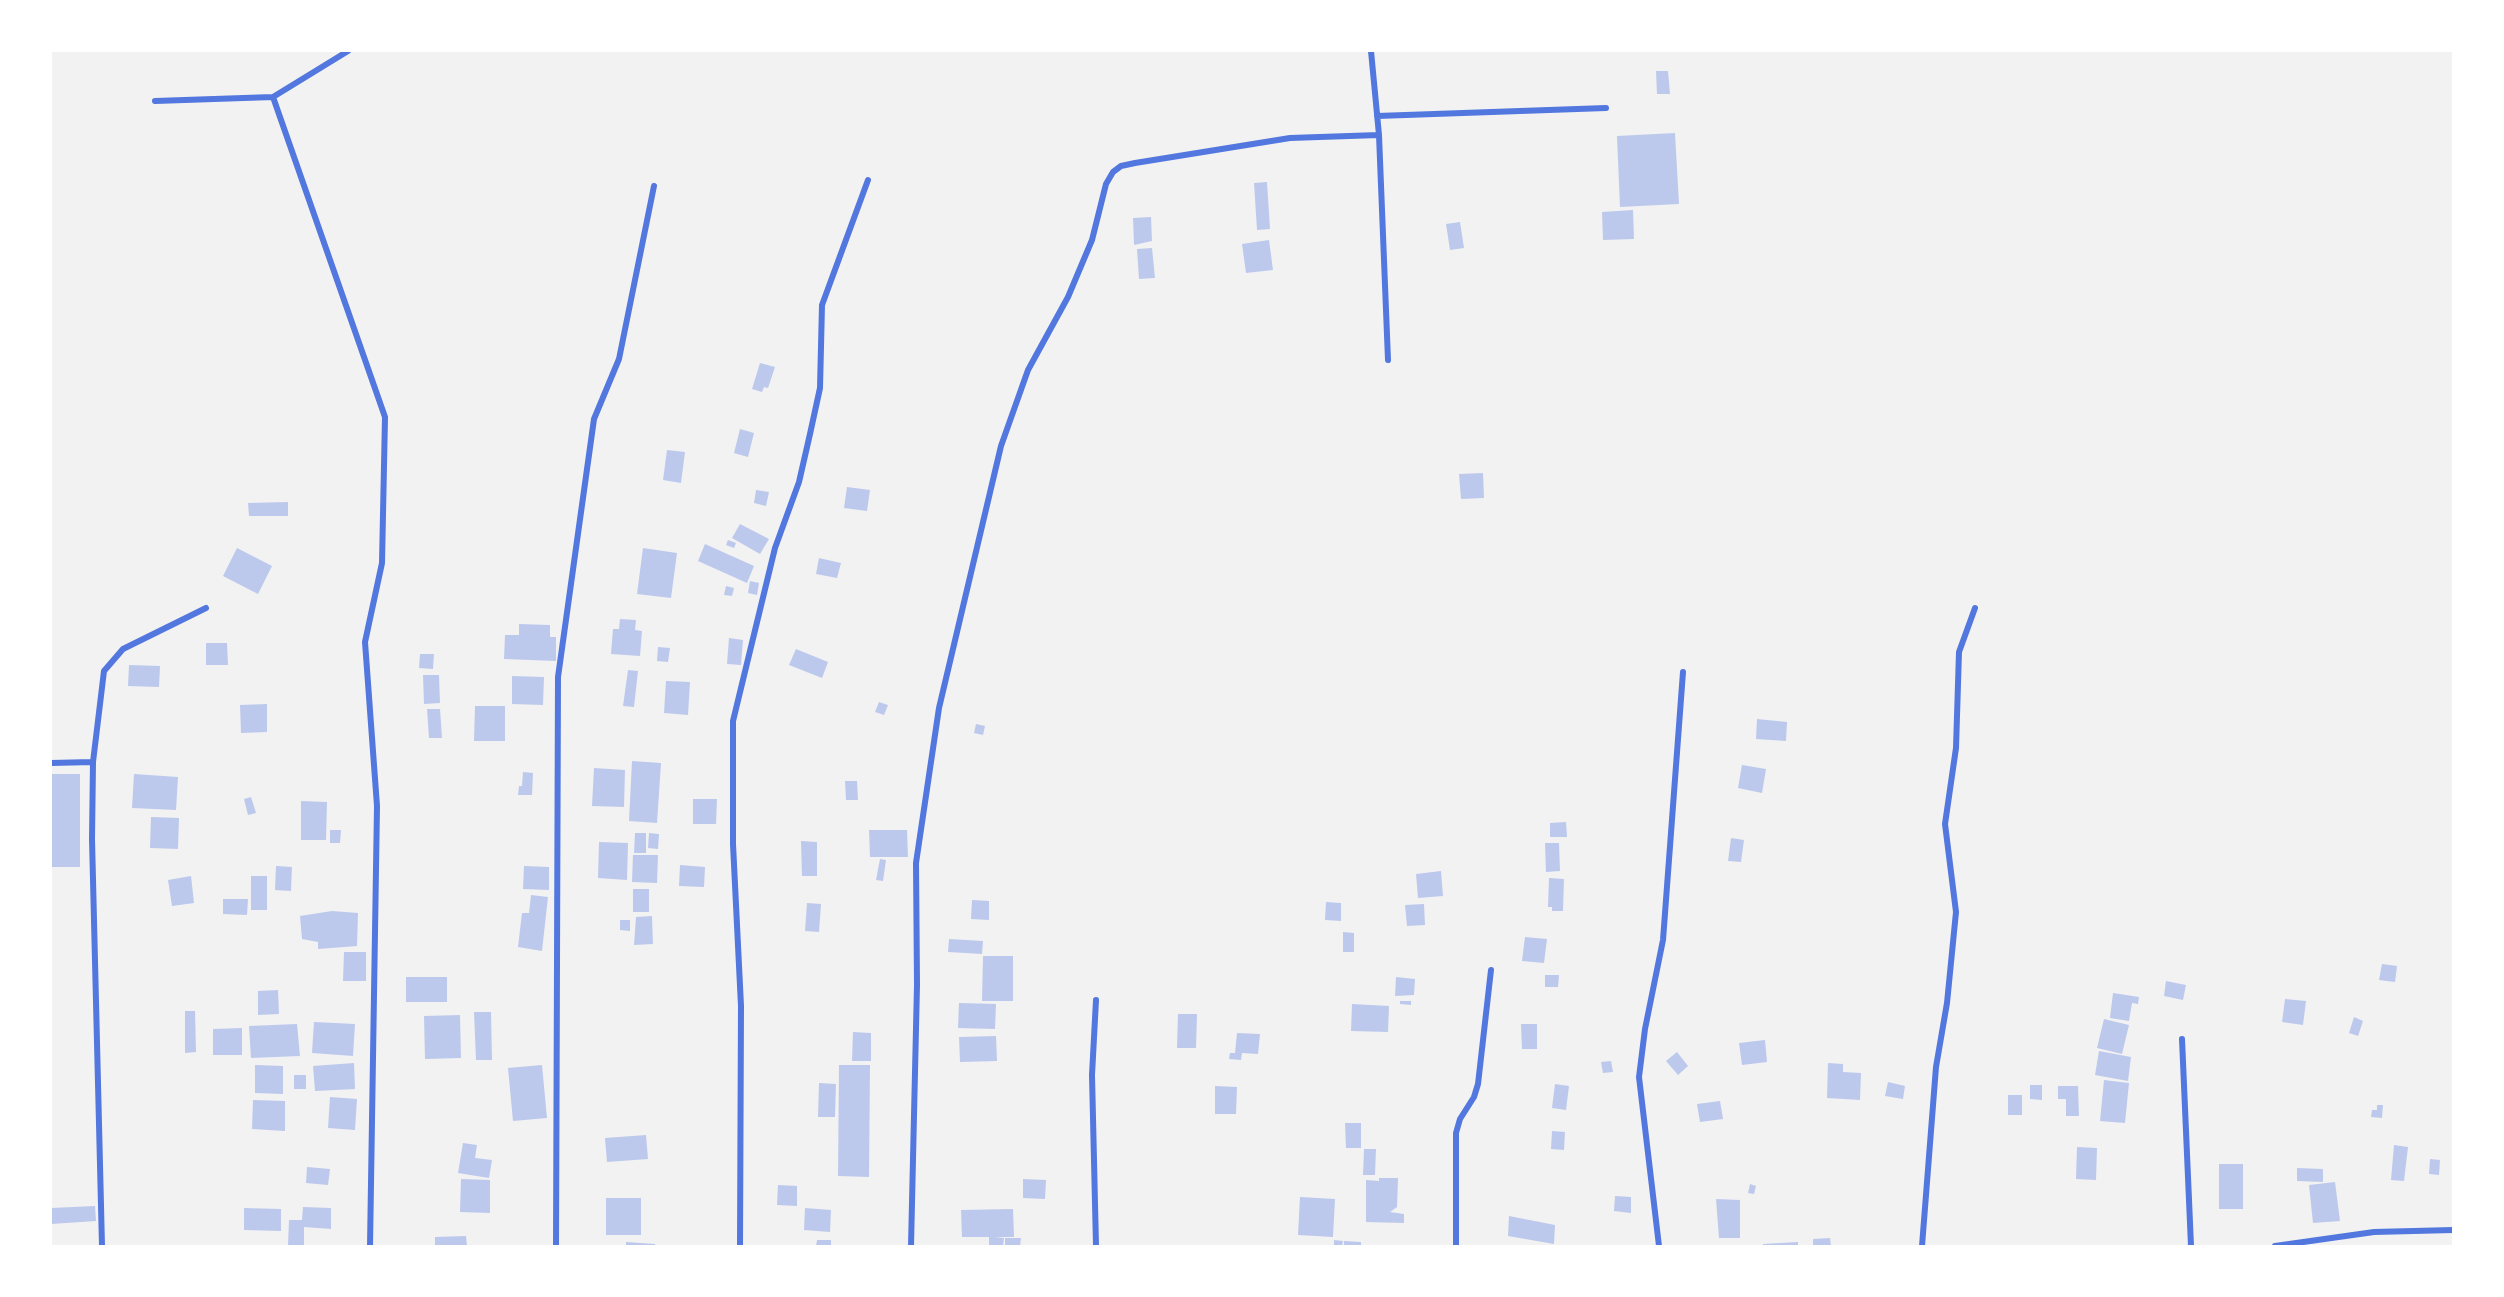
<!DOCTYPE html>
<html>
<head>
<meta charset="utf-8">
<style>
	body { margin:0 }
	#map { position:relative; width:2504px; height:1297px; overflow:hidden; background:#f2f2f2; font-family:Helvetica,sans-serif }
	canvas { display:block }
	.frame { position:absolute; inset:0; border:52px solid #fff; pointer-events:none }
</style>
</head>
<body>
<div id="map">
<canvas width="2504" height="1297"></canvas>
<div class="frame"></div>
</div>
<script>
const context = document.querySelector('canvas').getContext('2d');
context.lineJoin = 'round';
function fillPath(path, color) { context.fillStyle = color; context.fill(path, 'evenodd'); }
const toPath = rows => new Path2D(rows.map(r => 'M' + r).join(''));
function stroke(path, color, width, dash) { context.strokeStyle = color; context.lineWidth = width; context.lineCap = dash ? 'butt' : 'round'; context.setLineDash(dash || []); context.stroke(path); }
fillPath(toPath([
	[1656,71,1668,71,1670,94,1657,94],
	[1675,133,1679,204,1620,207,1617,136],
	[1267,182,1270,229,1257,230,1254,183],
	[1633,210,1634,239,1603,240,1602,212],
	[1151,217,1152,241,1134,245,1133,218],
	[1460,222,1464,248,1450,250,1446,224],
	[1269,240,1273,270,1246,273,1242,244],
	[1152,248,1155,278,1139,279,1137,249],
	[760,363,775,367,768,388,764,387,762,392,752,389],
	[740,429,754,433,748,457,734,453],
	[667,450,685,452,681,483,663,480],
	[1483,473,1484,498,1461,499,1459,474],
	[847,487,870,490,867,511,844,508],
	[756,490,769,492,766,506,754,503],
	[288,502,288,516,249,516,248,503],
	[740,524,769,539,760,554,732,538],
	[728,540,736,543,734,548,726,545],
	[705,544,754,566,747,583,698,561],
	[237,548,272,566,258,594,223,576],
	[643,548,677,553,671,598,637,594],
	[819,558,841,563,837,578,816,574],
	[750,581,759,583,757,595,748,593],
	[726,586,734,588,732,596,724,595],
	[620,619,636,620,635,630,642,631,640,656,611,654,613,629,619,629],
	[519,624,550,625,550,637,556,637,556,661,504,659,505,635,519,635],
	[729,638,743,640,741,665,727,664],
	[206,643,227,643,228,665,206,665],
	[658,647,670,648,668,662,657,661],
	[796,649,828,662,822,678,789,665],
	[420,654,434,654,433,669,419,668],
	[129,665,160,666,159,687,128,686],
	[628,670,638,671,634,707,623,706],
	[423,675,439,675,440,703,424,704],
	[512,676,544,677,543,705,512,704],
	[666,681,690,682,688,715,664,713],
	[879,702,888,705,884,715,875,712],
	[267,704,267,732,241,733,240,705],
	[475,706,505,706,505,741,474,741],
	[427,709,440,709,442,738,429,738],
	[1757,719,1787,722,1786,741,1756,739],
	[976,724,985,726,983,735,974,733],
	[632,761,661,763,657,823,629,821],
	[1742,765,1766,769,1762,793,1738,788],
	[594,768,625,770,624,807,592,806],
	[523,772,533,773,532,795,518,795,519,786,522,786],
	[51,774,80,774,80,867,51,867],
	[134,774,178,777,176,810,132,808],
	[845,781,857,781,858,800,846,800],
	[251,797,256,813,248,815,244,799],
	[693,799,717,799,716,824,693,824],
	[301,801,327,802,326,840,301,840],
	[151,817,179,818,178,849,150,848],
	[1566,822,1567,837,1550,837,1550,823],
	[330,830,341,830,340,843,330,843],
	[869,830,907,830,908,857,870,857],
	[635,833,646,833,646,853,634,853],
	[649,833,659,834,658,849,648,848],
	[1731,838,1744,840,1741,862,1728,861],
	[801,841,817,842,817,876,802,876],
	[599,842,628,843,627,880,598,878],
	[1545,843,1559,843,1560,871,1546,872],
	[633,855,658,855,657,883,632,882],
	[880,859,886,860,883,881,876,880],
	[680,865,705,867,704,887,679,886],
	[276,866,292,867,291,891,275,890],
	[524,866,549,867,549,890,523,889],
	[1441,871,1443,896,1418,898,1416,874],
	[191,876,194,903,172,906,168,880],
	[251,876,267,876,267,910,251,910],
	[1549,878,1564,879,1563,911,1552,911,1552,907,1548,907],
	[633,889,649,889,649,912,633,912],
	[531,895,548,897,542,951,518,947,522,913,529,913],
	[223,899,248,899,247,915,223,914],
	[972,900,989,901,989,920,971,919],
	[1326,902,1341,903,1341,921,1325,920],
	[807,903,821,904,819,932,805,931],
	[1424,904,1425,925,1407,926,1405,905],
	[332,911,358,913,357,946,318,949,318,942,302,939,300,916],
	[652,916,653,944,634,945,636,917],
	[620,920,630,920,630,931,620,930],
	[1343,932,1354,933,1354,952,1343,952],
	[1525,937,1547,939,1544,963,1522,961],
	[949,939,983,941,982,954,948,952],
	[344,952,366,952,366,981,343,981],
	[983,956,1013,956,1013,1001,982,1001],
	[2382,964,2397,966,2395,982,2379,980],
	[1545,975,1559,975,1558,987,1545,987],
	[406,977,447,977,447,1002,406,1002],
	[1396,977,1415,979,1414,995,1395,996],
	[2166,981,2186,985,2183,1000,2164,996],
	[278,990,279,1014,258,1015,258,991],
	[2113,993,2139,997,2138,1004,2132,1003,2129,1021,2110,1018],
	[2285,999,2306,1001,2303,1025,2282,1022],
	[1400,1001,1411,1001,1411,1005,1400,1004],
	[959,1003,996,1004,995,1029,958,1028],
	[1352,1004,1389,1006,1388,1032,1351,1031],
	[185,1011,195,1011,196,1052,185,1053],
	[474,1012,491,1012,492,1060,476,1060],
	[1178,1014,1197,1014,1196,1048,1177,1048],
	[460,1015,461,1058,425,1059,424,1016],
	[2354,1017,2363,1021,2358,1036,2349,1033],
	[2104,1019,2129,1025,2122,1054,2097,1048],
	[314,1022,355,1024,353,1056,312,1053],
	[297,1024,300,1056,251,1058,249,1026],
	[1521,1024,1537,1024,1537,1049,1522,1049],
	[242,1028,242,1055,213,1055,213,1029],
	[853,1032,871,1033,871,1061,852,1061],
	[1237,1033,1260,1034,1258,1054,1242,1053,1241,1060,1229,1059,1230,1053,1235,1053],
	[996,1036,997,1061,960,1062,959,1037],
	[1765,1040,1767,1062,1742,1065,1739,1043],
	[2099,1051,2131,1057,2128,1081,2095,1075],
	[1677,1052,1688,1066,1678,1075,1666,1061],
	[1611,1061,1613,1072,1603,1073,1601,1062],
	[354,1063,355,1089,315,1091,313,1066],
	[1828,1063,1843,1064,1843,1072,1861,1073,1860,1100,1827,1098],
	[255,1065,283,1066,283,1094,255,1093],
	[542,1065,547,1118,513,1121,508,1068],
	[839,1065,870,1065,869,1177,838,1176],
	[294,1075,306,1075,306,1089,294,1089],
	[2104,1080,2129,1083,2125,1123,2100,1121],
	[1888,1082,1905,1086,1903,1099,1885,1096],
	[819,1083,836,1084,835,1117,818,1117],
	[1555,1084,1569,1086,1566,1110,1552,1108],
	[2030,1085,2042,1085,2042,1100,2030,1099],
	[1215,1086,1237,1087,1236,1114,1215,1114],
	[2058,1086,2078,1086,2079,1116,2066,1116,2066,1099,2058,1099],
	[2008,1095,2022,1095,2022,1115,2008,1115],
	[330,1097,357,1099,355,1130,328,1128],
	[253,1100,285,1101,285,1131,252,1129],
	[1720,1101,1723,1119,1700,1122,1697,1104],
	[2377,1105,2383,1105,2382,1118,2371,1117,2372,1110,2377,1110],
	[1345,1123,1361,1123,1361,1148,1346,1148],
	[1552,1131,1565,1132,1564,1150,1551,1149],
	[646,1135,648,1159,607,1162,605,1138],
	[463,1143,477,1145,475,1158,492,1160,489,1178,458,1173],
	[2394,1145,2408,1147,2404,1181,2391,1180],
	[2077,1147,2097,1148,2096,1180,2076,1179],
	[1364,1149,1376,1149,1375,1175,1363,1175],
	[2430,1159,2440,1160,2439,1175,2429,1174],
	[2219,1164,2243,1164,2243,1209,2219,1209],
	[307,1167,330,1169,328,1185,306,1183],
	[2297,1168,2323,1169,2323,1182,2297,1181],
	[1379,1178,1398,1178,1397,1207,1390,1212,1404,1214,1404,1223,1366,1222,1366,1180,1379,1181],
	[461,1179,490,1180,490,1213,460,1212],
	[1023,1179,1046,1180,1045,1199,1023,1198],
	[2335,1182,2340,1221,2313,1223,2309,1185],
	[1750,1184,1756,1186,1754,1194,1748,1193],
	[778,1185,797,1186,797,1206,777,1205],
	[1615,1196,1631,1197,1631,1213,1614,1211],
	[1300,1197,1335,1199,1333,1237,1298,1235],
	[606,1198,641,1198,641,1235,606,1235],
	[1716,1199,1740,1200,1740,1238,1719,1238],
	[95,1206,96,1221,51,1224,51,1208],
	[303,1207,331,1208,331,1229,304,1227,304,1246,288,1245,289,1220,302,1220],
	[244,1208,281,1209,281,1231,244,1230],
	[805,1208,831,1210,830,1232,804,1230],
	[1013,1209,1014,1237,995,1237,1004,1238,1003,1246,989,1246,989,1237,962,1237,961,1210],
	[1509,1216,1555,1225,1554,1244,1508,1236],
	[466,1236,467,1246,435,1246,435,1237],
	[1005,1238,1021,1238,1020,1246,1005,1246],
	[1830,1238,1831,1246,1813,1246,1813,1239],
	[817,1240,831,1240,831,1246,816,1246],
	[1334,1240,1343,1241,1342,1246,1334,1246],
	[1344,1241,1361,1242,1361,1246,1344,1246],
	[626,1242,655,1244,655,1246,626,1246],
	[1798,1242,1798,1246,1763,1246,1763,1244]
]), '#bdc9ec');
stroke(toPath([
	[348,51,273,97,385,417,382,563,365,642,377,806,370,1246],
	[1371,51,1379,135,1388,360],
	[155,101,273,97],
	[1377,116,1606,108],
	[51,763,93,762],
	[1096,1000,1092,1075,1096,1246],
	[2182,1039,2191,1246],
	[102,1246,92,839,93,762,104,671,123,649,206,608],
	[556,1246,558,677,594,419,619,359,654,186],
	[740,1246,741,1006,733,844,733,721,775,548,799,482,810,434,820,388,822,305,868,180],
	[911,1246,917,985,916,863,939,708,1001,446,1028,370,1068,297,1092,240,1106,184,1113,172,1121,166,1135,163,1290,138,1379,135],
	[1456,1246,1456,1133,1460,1119,1474,1097,1478,1084,1491,970],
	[1659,1246,1639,1077,1645,1029,1663,940,1683,672],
	[1922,1246,1936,1067,1947,1003,1956,912,1945,824,1956,748,1959,652,1975,608],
	[2275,1246,2374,1232,2453,1230]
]), '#5277de', 6);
</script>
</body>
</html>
